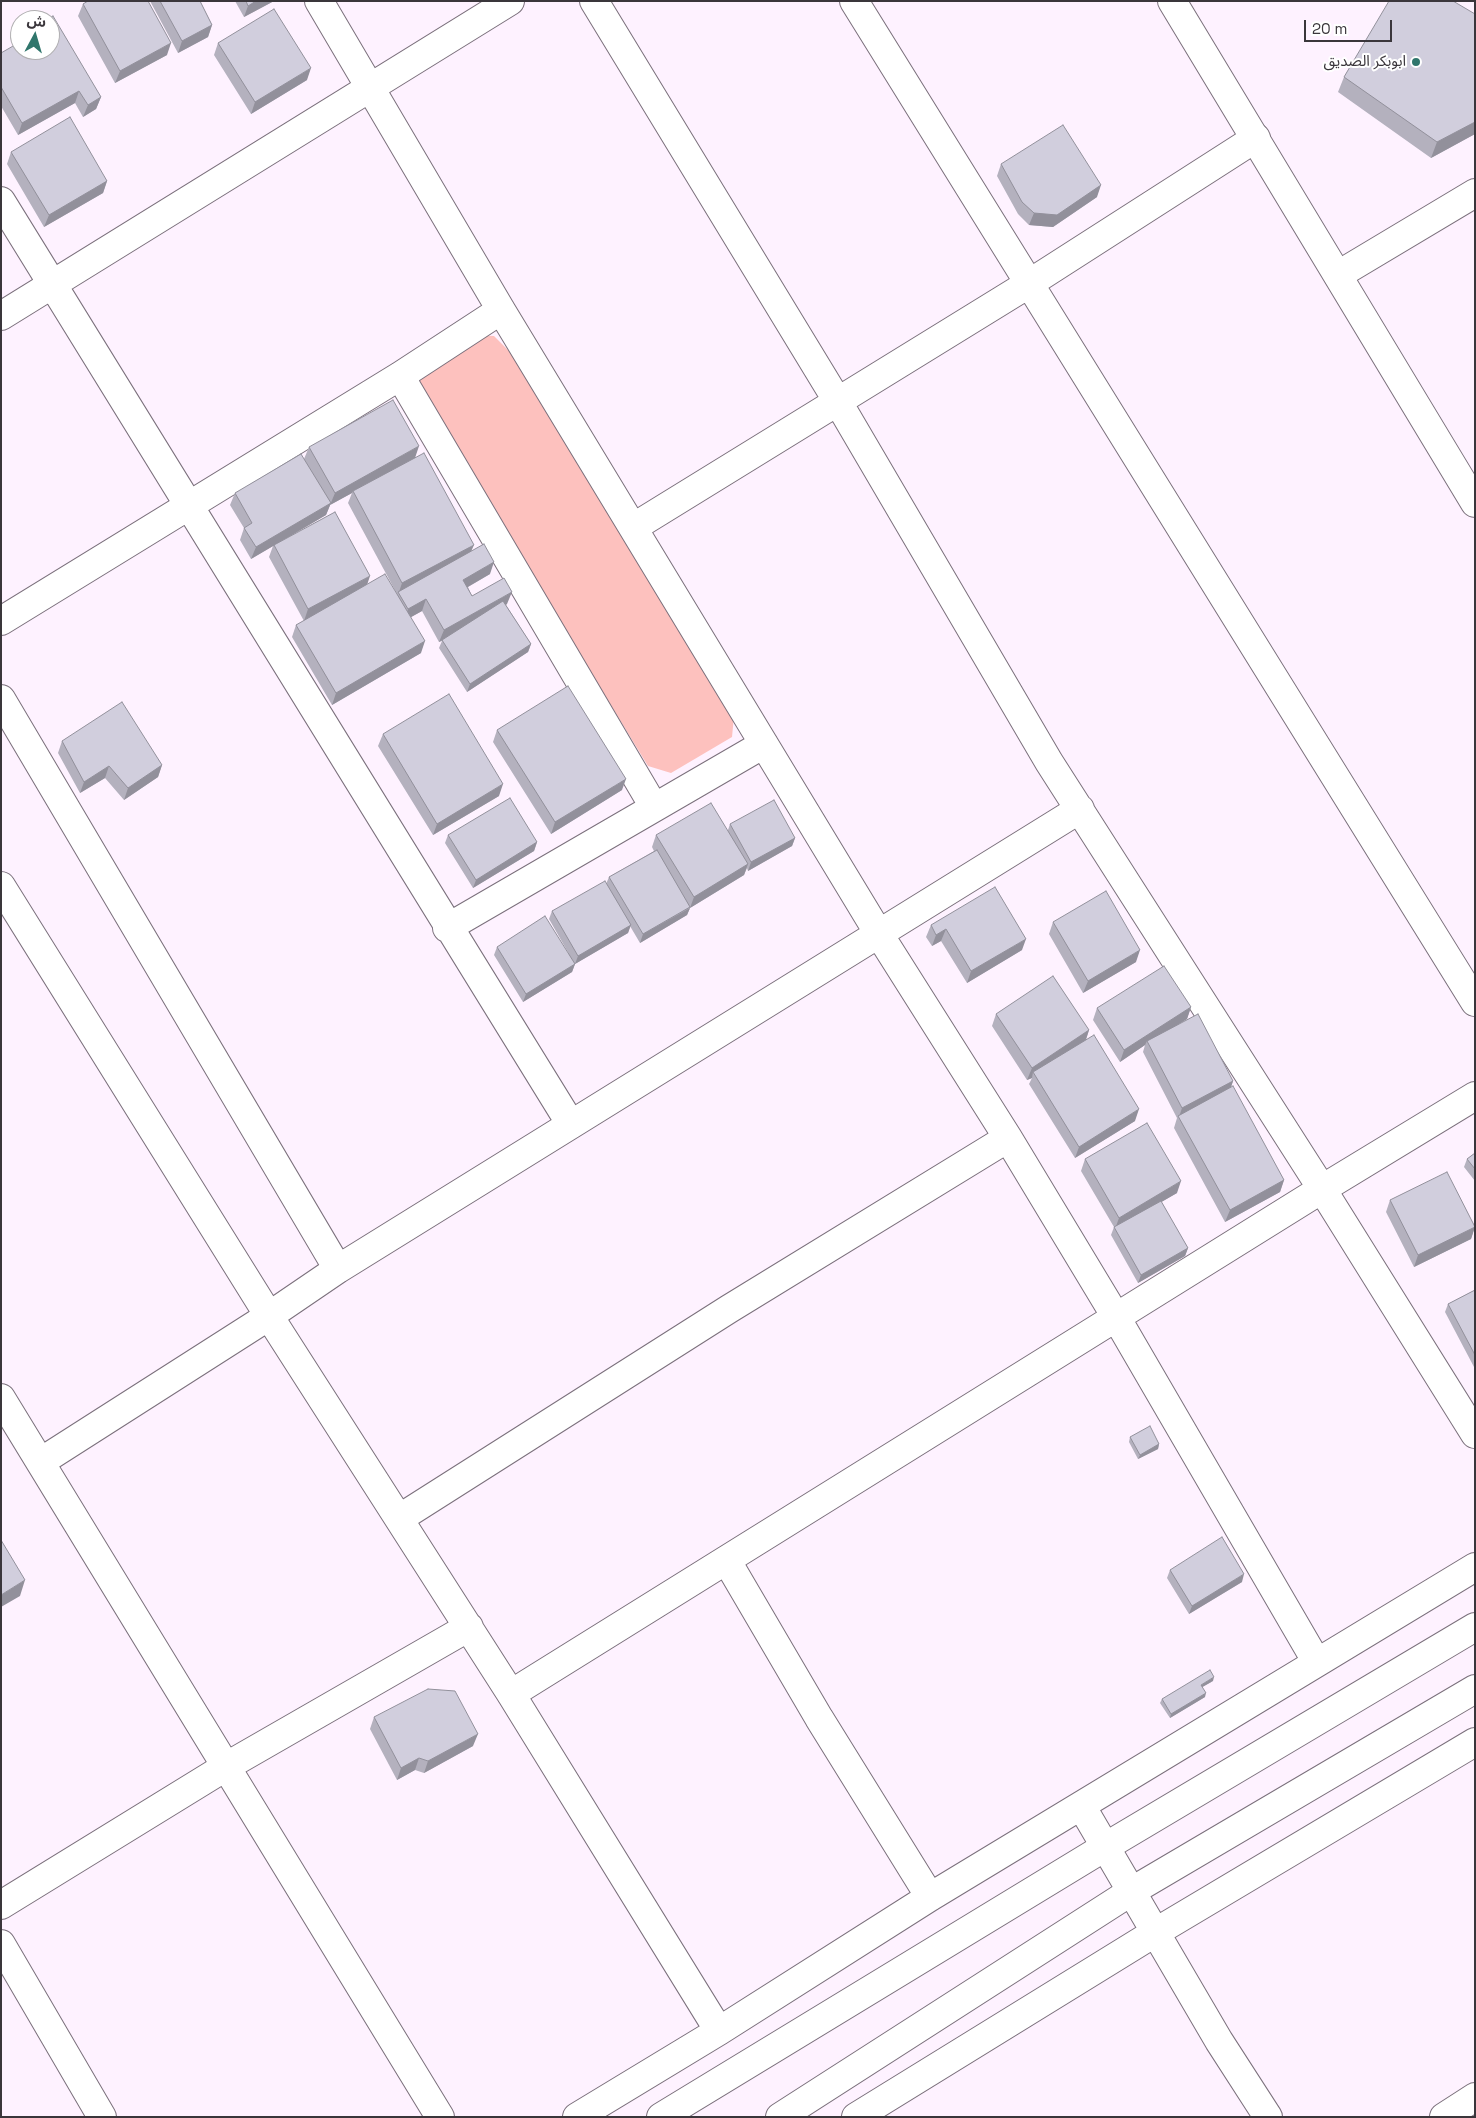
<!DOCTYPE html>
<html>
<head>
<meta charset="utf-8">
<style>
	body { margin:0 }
	#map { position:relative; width:1476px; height:2118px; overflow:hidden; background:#fef2ff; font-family:"Space Grotesk","Noto Sans Arabic",sans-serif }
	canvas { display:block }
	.frame { position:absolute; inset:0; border:2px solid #3a363b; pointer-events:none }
	.north { position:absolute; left:10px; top:10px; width:50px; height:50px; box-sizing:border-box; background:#fff; border:1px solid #b0afb1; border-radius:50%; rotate:6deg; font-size:14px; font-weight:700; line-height:20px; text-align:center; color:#3a363b }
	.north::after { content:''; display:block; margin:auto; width:18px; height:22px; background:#30766c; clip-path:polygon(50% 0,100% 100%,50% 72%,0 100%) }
	.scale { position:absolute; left:1304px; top:20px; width:88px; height:22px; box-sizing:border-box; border:2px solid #3a363b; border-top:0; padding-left:6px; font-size:15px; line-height:18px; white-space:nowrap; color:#3a363b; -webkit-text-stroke:4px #fff; paint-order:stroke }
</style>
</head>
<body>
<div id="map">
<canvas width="1476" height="2118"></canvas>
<div class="frame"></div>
<div class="north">ش</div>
<div class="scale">20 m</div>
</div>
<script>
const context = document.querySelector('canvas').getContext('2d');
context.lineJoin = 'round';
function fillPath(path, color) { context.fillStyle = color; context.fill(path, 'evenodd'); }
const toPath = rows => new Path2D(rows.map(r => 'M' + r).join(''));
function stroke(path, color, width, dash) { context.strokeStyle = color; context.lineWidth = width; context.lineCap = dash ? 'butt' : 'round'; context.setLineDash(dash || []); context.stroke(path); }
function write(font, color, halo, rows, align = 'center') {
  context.font = font + ' "Space Grotesk","Noto Sans Arabic",sans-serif'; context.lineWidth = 4; context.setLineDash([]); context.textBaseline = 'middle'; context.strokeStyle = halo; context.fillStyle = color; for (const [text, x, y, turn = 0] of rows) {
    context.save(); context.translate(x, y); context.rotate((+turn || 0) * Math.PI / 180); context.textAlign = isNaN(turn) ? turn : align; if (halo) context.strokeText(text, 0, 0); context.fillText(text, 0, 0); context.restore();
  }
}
fillPath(toPath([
	[475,335,494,336,514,356,734,716,732,737,671,773,648,766,416,386,418,372]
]), '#fdc1be');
const minor = toPath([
	[319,1,501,310,879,934,1008,1138,1116,1317,1316,1661],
	[594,1,838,402,1049,762,1322,1189,1475,1434],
	[854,1,1475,1002],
	[1,201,570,1123],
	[1338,275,1475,193],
	[1,316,510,1],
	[400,376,654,807],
	[634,527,1030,283,1256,138],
	[1,621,400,376,501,310],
	[1,699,338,1269],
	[1,886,269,1316,511,1694,719,2031],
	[447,928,764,744],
	[1,1398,440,2117],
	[42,1461,269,1316,338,1269,1080,809],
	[400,1518,729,1309,1008,1138],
	[727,1561,819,1718,930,1897],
	[511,1694,1322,1189,1475,1096],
	[1082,1807,1219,2041,1268,2117],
	[1,1905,227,1766,469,1627],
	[1,1944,102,2117],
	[577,2117,719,2031,930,1897,1475,1567],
	[856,2117,1156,1932,1475,1742],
	[1444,2117,1475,2097]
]);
const tertiary = toPath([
	[1172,1,1475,503],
	[661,2117,1105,1847,1475,1627],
	[780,2117,1132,1891,1475,1689]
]);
stroke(minor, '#7b707c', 30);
stroke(tertiary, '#7b707c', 30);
stroke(minor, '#fff', 28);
stroke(tertiary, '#fff', 28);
fillPath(toPath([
	[150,1,200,1,212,25,208,37,178,53],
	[235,1,274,1,244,17],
	[83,4,167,55,115,83,78,16],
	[1475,14,1475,134,1431,158,1338,92,1344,77],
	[218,43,307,80,251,114,214,55],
	[1,53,101,97,96,109,83,117,75,103,18,135,1,106],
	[11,152,107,181,103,193,44,227,7,164],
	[1001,164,1097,197,1053,227,1029,225,1018,214,997,176],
	[309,447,415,457,472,551,490,574,468,587,472,596,507,604,506,605,531,644,528,652,467,692,439,648,442,641,439,642,422,611,411,617,421,653,332,705,292,637,296,625,304,621,269,557,273,546,251,559,240,540,244,528,230,505,235,493,304,459],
	[352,493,348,503,397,594,367,585,284,540,326,515,330,505],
	[497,730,622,790,551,834,493,742],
	[383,734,499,796,433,835,378,746],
	[62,741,162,765,158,777,124,800,105,778,80,793,58,753],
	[730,824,795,838,792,846,748,871,747,868,744,875,690,908,687,915,640,943,630,926,628,933,575,964,572,972,523,1002,494,955,497,947,569,954,549,919,552,911,606,884,609,877,654,851,652,847,656,835,728,830],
	[448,835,537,842,534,851,473,888,445,843],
	[1053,922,1136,962,1083,993,1049,934],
	[931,925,1022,950,967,983,941,941,932,946,926,937],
	[1191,1007,1187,1019,1179,1024,1233,1081,1231,1087,1284,1180,1280,1192,1225,1222,1174,1128,1177,1118,1143,1052,1145,1045,1120,1062,1093,1020,1097,1008],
	[996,1014,1089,1030,1086,1040,1135,1121,1075,1158,1029,1084,1032,1078,1027,1080,992,1026],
	[1475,1153,1475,1181,1464,1167,1467,1159],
	[1085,1159,1177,1193,1161,1202,1188,1248,1185,1256,1138,1283,1111,1235,1114,1227,1081,1171],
	[1390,1200,1475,1226,1471,1239,1414,1267,1386,1212],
	[1475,1290,1475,1367,1474,1367,1445,1312,1448,1304],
	[1130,1437,1159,1444,1158,1449,1138,1459,1129,1442],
	[1170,1570,1242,1582,1189,1614,1167,1578],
	[1213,1681,1202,1687,1205,1697,1170,1718,1160,1703,1162,1699],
	[374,1717,473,1746,424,1773,415,1770,397,1780,370,1729]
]), '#b4b1be');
fillPath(toPath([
	[256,1,274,1,244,17,248,6],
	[212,25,208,37,178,53,182,41],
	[171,43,167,55,115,83,120,71],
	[311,68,307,80,251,114,255,102],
	[79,91,75,103,18,135,22,123],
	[101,97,96,109,83,117,88,105],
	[1475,122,1475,134,1431,158,1437,142],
	[107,181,103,193,44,227,49,215],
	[1101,185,1097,197,1053,227,1029,225,1034,213],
	[419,446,415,458,353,491,352,493,330,505,335,493],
	[331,503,326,515,251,559,256,547],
	[474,545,469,556,399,592,402,583],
	[494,562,490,574,459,592,463,580],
	[370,576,366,588,304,621,308,609],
	[512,592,507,604,439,642,444,630],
	[426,599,422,611,404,621,408,609],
	[425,641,421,653,332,705,336,693],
	[531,644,528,652,467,692,470,684],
	[162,765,158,777,124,800,128,788],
	[109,766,105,778,80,793,84,782],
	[626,779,622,790,551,834,555,822],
	[503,784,499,796,433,835,437,824],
	[795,838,792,846,748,871,751,862],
	[537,842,534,851,473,888,476,880],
	[748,864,744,875,690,908,687,915,640,943,643,934,690,908,694,897],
	[631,925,628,933,575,964,578,956],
	[946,929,941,941,932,946,936,935],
	[1026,939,1022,950,967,983,971,971],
	[1140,950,1136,962,1083,993,1088,981],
	[575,964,572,972,523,1002,526,994],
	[1191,1007,1187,1019,1149,1043,1147,1041,1145,1045,1120,1062,1124,1050],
	[1089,1030,1085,1042,1033,1072,1032,1078,1027,1080,1032,1068],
	[1233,1081,1229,1093,1179,1117,1182,1108],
	[1139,1109,1135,1121,1075,1158,1079,1147],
	[1284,1180,1280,1192,1225,1222,1230,1210],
	[1181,1181,1177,1193,1115,1229,1119,1218],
	[1475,1227,1471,1239,1414,1267,1418,1255],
	[1188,1248,1185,1256,1138,1283,1141,1275],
	[1159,1444,1158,1449,1138,1459,1140,1455],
	[1244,1574,1242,1582,1189,1614,1192,1606],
	[25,1580,20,1596,1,1607,1,1595],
	[1214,1677,1213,1681,1199,1689,1201,1685],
	[1206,1693,1205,1697,1170,1718,1171,1714],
	[478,1734,473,1746,424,1773,428,1761],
	[419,1758,415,1770,397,1780,401,1768]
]), '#92909b');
const building = toPath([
	[88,1,148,1,171,43,120,71,83,4,88,1],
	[160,1,200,1,212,25,182,41,160,1],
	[246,1,256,1,248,6,246,1],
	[1389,1,1453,1,1475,14,1475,122,1437,142,1344,77,1389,1],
	[274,9,311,68,255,102,218,43,274,9],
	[53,16,101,97,88,105,79,91,22,123,1,87,1,53,20,42,20,50,50,50,50,20,46,20,53,16],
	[70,117,107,181,49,215,11,152,70,117],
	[1063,125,1101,185,1057,215,1034,213,1022,202,1001,164,1063,125],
	[393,400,419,446,335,493,309,447,393,400],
	[424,453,474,545,402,583,353,491,424,453],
	[301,454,331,503,256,547,244,528,252,523,235,493,301,454],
	[335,512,370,576,308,609,274,545,335,512],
	[484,544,494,562,463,580,472,596,504,578,512,592,444,630,426,599,408,609,398,592,484,544],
	[385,574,425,641,336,693,296,625,385,574],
	[503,601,531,644,470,684,442,640,503,601],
	[568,686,626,779,555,822,497,730,568,686],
	[449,694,503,784,437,824,383,734,449,694],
	[122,702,162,765,128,788,109,766,84,782,62,741,122,702],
	[510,798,537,842,476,880,448,835,510,798],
	[774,800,795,838,751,862,730,824,774,800],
	[711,803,748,864,694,897,656,835,711,803],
	[657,850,690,907,643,934,609,877,657,850],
	[605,881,631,925,578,956,552,911,605,881],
	[995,887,1026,939,971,971,946,929,936,935,931,925,995,887],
	[1106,891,1140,950,1088,981,1053,922,1106,891],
	[545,916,575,964,526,994,497,947,545,916],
	[1164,966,1191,1007,1124,1050,1097,1008,1164,966],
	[1053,976,1089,1030,1032,1068,996,1014,1053,976],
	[1198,1014,1233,1081,1182,1108,1147,1041,1198,1014],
	[1094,1035,1139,1109,1079,1147,1033,1072,1094,1035],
	[1233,1086,1284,1180,1230,1210,1178,1116,1233,1086],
	[1147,1123,1181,1181,1119,1218,1085,1159,1147,1123],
	[1475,1153,1475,1169,1467,1159,1475,1153],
	[1447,1172,1475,1227,1418,1255,1390,1200,1447,1172],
	[1161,1201,1188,1248,1141,1275,1114,1227,1161,1201],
	[1475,1290,1475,1355,1448,1304,1475,1290],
	[1150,1426,1159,1444,1140,1455,1130,1437,1150,1426],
	[1222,1537,1244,1574,1192,1606,1170,1570,1222,1537],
	[1,1540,25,1580,1,1595,1,1540],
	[1210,1670,1214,1677,1201,1685,1206,1693,1171,1714,1162,1699,1210,1670],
	[428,1689,455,1691,478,1734,428,1761,419,1758,401,1768,374,1717,428,1689]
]);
fillPath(building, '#d1cedd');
stroke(building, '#92909b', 1);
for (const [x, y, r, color] of [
	[1416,62,5,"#30766c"]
]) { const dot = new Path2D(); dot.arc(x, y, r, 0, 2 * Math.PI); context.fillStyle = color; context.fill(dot); stroke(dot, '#fff', 2); }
write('15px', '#3a363b', '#fff', [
	["ابوبكر الصديق",1406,62]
], 'right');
</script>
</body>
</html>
